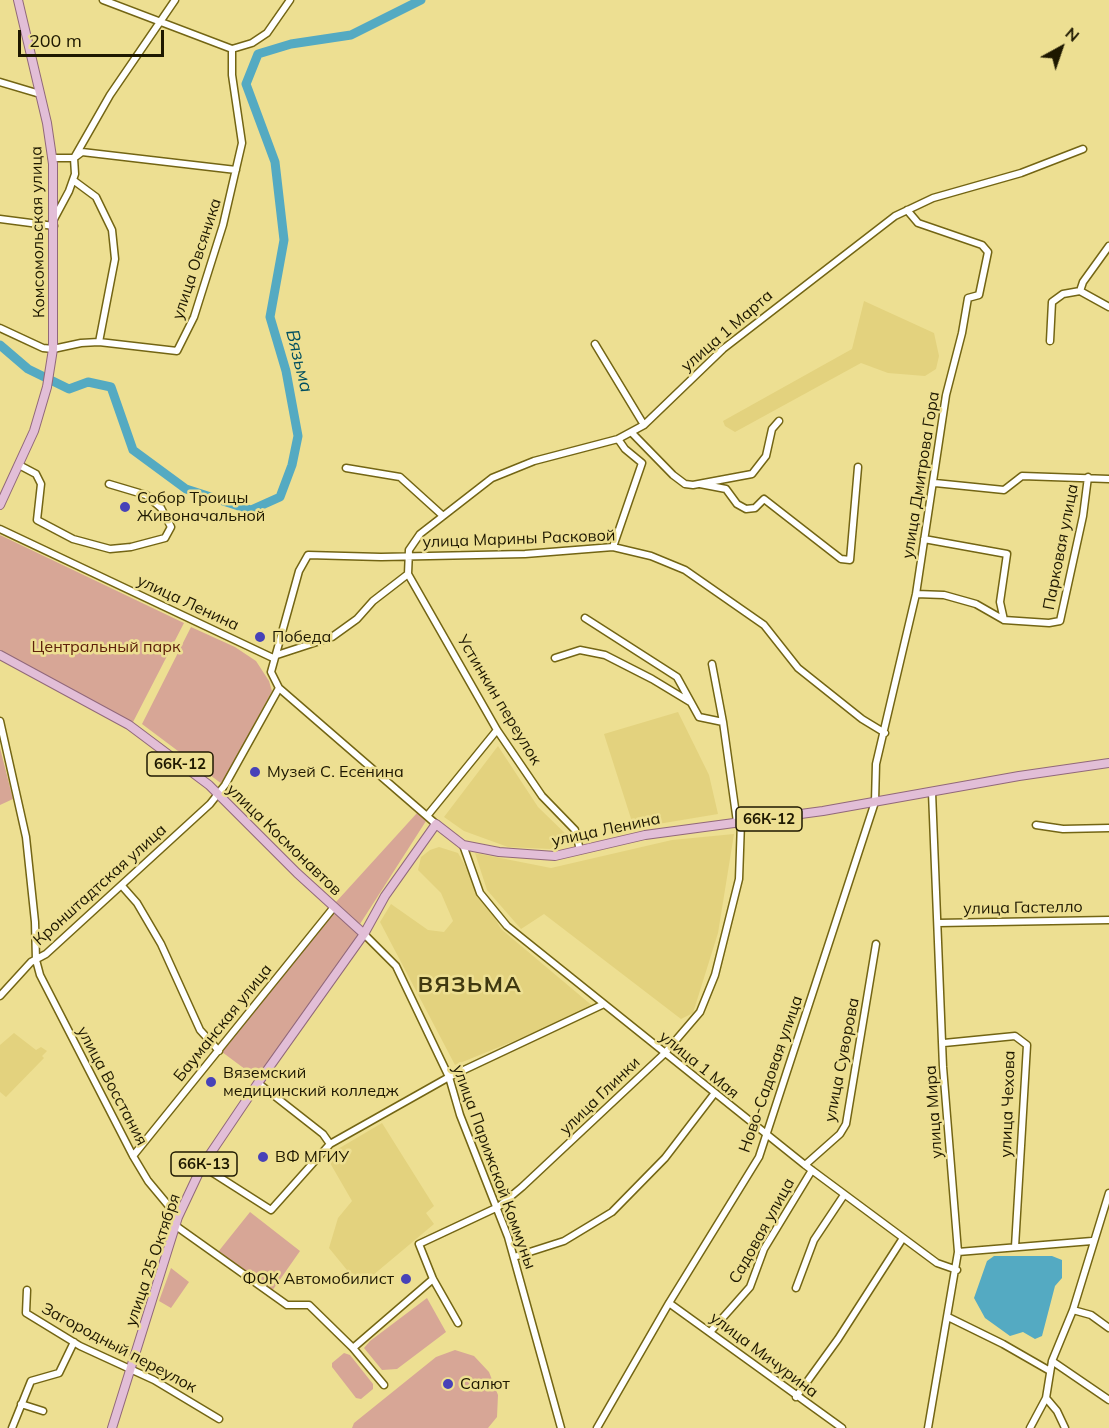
<!DOCTYPE html>
<html>
<head>
<meta charset="utf-8">
<style>
	body { margin:0 }
	#map { position:relative; width:1109px; height:1428px; overflow:hidden; background:#eddf92; font-family:Mulish,sans-serif }
	canvas { display:block }
	.north { position:absolute; left:1031px; top:18px; width:60px; height:60px; -webkit-text-stroke:4px #eddf92; paint-order:stroke; rotate:40deg; font-size:16px; font-weight:700; line-height:24px; text-align:center; color:#1e1800 }
	.north::after { content:''; display:block; margin:auto; width:21px; height:27px; background:#1e1800; clip-path:polygon(50% 0,100% 100%,50% 72%,0 100%) }
	.scale { position:absolute; left:18px; top:30px; width:146px; height:27px; box-sizing:border-box; border:3px solid #1e1800; border-top:0; padding-left:8px; font-size:18px; line-height:21px; white-space:nowrap; color:#1e1800; -webkit-text-stroke:4px #eddf92; paint-order:stroke }
</style>
</head>
<body>
<div id="map">
<canvas width="1109" height="1428"></canvas>
<div class="north">N</div>
<div class="scale">200 m</div>
</div>
<script>
const context = document.querySelector('canvas').getContext('2d');
context.lineJoin = 'round';
function fillPath(path, color) { context.fillStyle = color; context.fill(path, 'evenodd'); }
const toPath = rows => new Path2D(rows.map(r => 'M' + r).join(''));
function stroke(path, color, width, dash) { context.strokeStyle = color; context.lineWidth = width; context.lineCap = dash ? 'butt' : 'round'; context.setLineDash(dash || []); context.stroke(path); }
function write(font, color, halo, rows, align = 'center') {
  context.font = font + ' Mulish,sans-serif'; context.lineWidth = 5; context.setLineDash([]); context.textBaseline = 'middle'; context.strokeStyle = halo; context.fillStyle = color; for (const [text, x, y, turn = 0] of rows) {
    context.save(); context.translate(x, y); context.rotate((+turn || 0) * Math.PI / 180); context.textAlign = isNaN(turn) ? turn : align; if (halo) context.strokeText(text, 0, 0); context.fillText(text, 0, 0); context.restore();
  }
}
fillPath(toPath([
	[864,301,934,333,939,356,936,369,925,376,888,373,861,363,735,432,725,426,723,421,852,349],
	[678,712,709,775,718,814,634,828,604,734],
	[498,746,538,807,572,840,550,849,508,847,464,831,444,817],
	[734,834,718,933,693,1013,681,1019,544,914,521,929,487,890,475,853,551,868,672,840],
	[439,847,458,853,501,929,595,1008,455,1065,380,922,391,904,428,930,444,932,453,921,441,893,418,870,421,857,430,850],
	[14,1033,36,1050,41,1047,47,1051,42,1056,44,1058,6,1097,0,1092,0,1045],
	[382,1123,434,1206,426,1213,434,1224,360,1286,329,1248,338,1218,352,1201,326,1156]
]), '#e3d27e');
fillPath(toPath([
	[0,535,184,623,132,724,0,650],
	[191,627,235,647,256,661,269,681,272,691,222,784,142,724],
	[0,748,13,799,0,805],
	[417,813,426,821,360,924,336,902],
	[334,911,359,933,257,1078,222,1052],
	[250,1212,300,1251,272,1291,218,1252],
	[171,1268,189,1282,171,1308,159,1301],
	[427,1298,446,1332,397,1369,382,1370,364,1348,370,1341],
	[455,1350,474,1356,489,1372,498,1395,497,1417,488,1428,352,1428,354,1423,436,1357],
	[344,1353,350,1355,373,1384,373,1389,361,1399,356,1398,332,1367,332,1363]
]), '#d7a696');
fillPath(toPath([
	[994,1256,1052,1256,1062,1260,1062,1278,1055,1286,1042,1336,1035,1339,1023,1332,1010,1336,985,1318,974,1298,987,1261]
]), '#54aac2');
stroke(toPath([
	[0,345,28,369,69,389,88,382,111,387,133,450,186,489,251,510,280,497,292,465,298,436,286,371,270,317,284,240,275,162,246,84,258,54,291,44,351,35,421,0]
]), '#54aac2', 9);
const minor = toPath([
	[103,0,232,49,252,43,267,33,290,0],
	[0,82,40,94],
	[52,158,74,158,82,152,236,170],
	[73,180,96,197,112,230,115,259,99,342],
	[0,219,54,226],
	[54,219,69,191,75,174,74,158,110,95,175,0],
	[1080,291,1083,282,1109,246],
	[0,328,43,348,53,349,81,343,99,342,177,351,194,317,223,225,242,143,232,75,232,49],
	[1050,341,1052,302,1063,294,1080,291,1109,307],
	[595,344,644,425],
	[632,433,673,475,685,484,693,485,752,474,766,456,772,429,779,421],
	[19,465,36,474,41,484,37,520,73,539,110,549,131,547,165,538,171,527,161,508,146,495,109,484],
	[346,468,400,477,442,515],
	[935,483,1004,490,1022,476,1109,479],
	[700,484,726,489,737,504,746,509,755,508,764,499,841,559,850,560,858,467],
	[0,529,273,658],
	[924,539,1007,554,1000,602,1004,620],
	[613,547,642,463,625,449,618,439],
	[916,594,944,595,976,604,1004,620,1049,623,1060,621,1083,516,1088,477],
	[585,618,677,677,699,717,723,722],
	[277,655,332,637,357,619,373,601,408,574],
	[555,658,580,650,605,655,652,679,690,702],
	[712,664,723,722,737,822],
	[0,721,26,837,35,922,36,960,40,975,133,1156,148,1181,178,1217],
	[427,816,497,730],
	[436,824,279,688,271,672,299,571,308,555,381,557,525,554,613,547,651,556,685,570,764,625,798,668,862,719,885,733],
	[1036,825,1063,829,1109,828],
	[463,845,480,893,507,926,805,1165,937,1263,957,1270],
	[580,850,575,830,542,796,497,730,408,574,409,550,420,534,492,478,534,461,618,439,644,425,723,349,895,216,933,198,1021,173,1083,149],
	[122,886,137,903,161,944,200,1030,219,1051],
	[938,923,1109,920],
	[364,934,396,966,449,1077,460,1115,508,1237,561,1428],
	[0,996,31,962,46,954,210,804,225,785,279,688],
	[944,1043,1015,1036,1027,1045,1015,1247],
	[258,1083,323,1134,330,1144],
	[133,1156,334,907],
	[805,1165,840,1134,846,1124,876,944],
	[202,1166,271,1210,330,1144,449,1077,604,1004],
	[176,1226,287,1305,309,1305,353,1348,433,1279],
	[958,1252,1092,1241],
	[514,1257,564,1241,612,1212,665,1158,714,1094],
	[796,1288,814,1240,844,1195],
	[27,1290,26,1313,80,1346,154,1380,219,1419],
	[669,1303,842,1428],
	[1073,1310,1091,1315,1109,1328],
	[948,1317,1003,1344,1050,1371],
	[458,1323,433,1279,419,1244,498,1207,522,1187,664,1054,700,1012,715,975,739,879,741,822],
	[711,1331,750,1287,764,1249,812,1170],
	[353,1348,384,1385],
	[1052,1361,1109,1400],
	[796,1397,838,1339,903,1238],
	[1046,1398,1057,1411,1065,1428],
	[21,1404,43,1411],
	[12,1428,31,1381,59,1373,74,1342],
	[597,1428,669,1303,759,1157,875,802,876,764,916,594,946,395,962,333,968,298,979,295,988,252,982,245,918,223,907,210],
	[928,1428,958,1252,943,1067,932,792],
	[1030,1428,1046,1398,1052,1361,1073,1310,1109,1193]
]);
const major = toPath([
	[0,505,34,431,47,387,53,349,53,164,47,123,18,0],
	[0,655,129,725,209,785,297,873,364,934],
	[112,1428,178,1217,202,1166,258,1083,364,934,385,896,436,824,463,845,499,852,555,856,645,835,823,811,1019,776,1109,763]
]);
stroke(minor, '#736514', 9);
stroke(major, '#91687a', 10);
stroke(minor, '#fff', 6);
stroke(major, '#e2bed7', 8);
for (const [x, y, r, color] of [
	[125,507,6,"#4742b8"],
	[260,637,6,"#4742b8"],
	[255,772,6,"#4742b8"],
	[211,1082,6,"#4742b8"],
	[263,1157,6,"#4742b8"],
	[406,1279,6,"#4742b8"],
	[448,1384,6,"#4742b8"]
]) { const dot = new Path2D(); dot.arc(x, y, r, 0, 2 * Math.PI); context.fillStyle = color; context.fill(dot); stroke(dot, '#eddf92', 2); }
for (const [x, y, w] of [
	[180,764,66],
	[769,819,66],
	[204,1164,66]
]) { const box = new Path2D(); box.roundRect(x - w / 2, y - 12, w, 24, 4.5); context.fillStyle = '#eddf92'; context.fill(box); stroke(box, '#1e1800', 1.5); }
write('bold 15px', '#1e1800', null, [
	["66К-12",180,764],
	["66К-12",769,819],
	["66К-13",204,1164]
]);
write('16px', '#1e1800', '#eddf92', [
	["Комсомольская улица",38,232,-91],
	["улица Овсяника",197,259,-72],
	["улица 1 Марта",727,331,-41],
	["улица Дмитрова Гора",921,475,-81],
	["улица Марины Расковой",519,539,-2],
	["Парковая улица",1061,547,-79],
	["улица Ленина",188,603,25],
	["Устинкин переулок",499,700,59],
	["улица Ленина",606,830,-12],
	["улица Космонавтов",284,840,44],
	["Кронштадтская улица",100,885,-42],
	["улица Гастелло",1023,908,-1],
	["Бауманская улица",223,1023,-51],
	["улица Суворова",842,1060,-79],
	["улица 1 Мая",699,1065,39],
	["Ново-Садовая улица",771,1074,-71],
	["улица Восстания",112,1086,62],
	["улица Глинки",600,1096,-44],
	["улица Чехова",1008,1104,-88],
	["улица Мира",934,1112,-94],
	["улица Парижской Коммуны",494,1167,70],
	["Садовая улица",762,1231,-61],
	["улица 25 Октября",153,1260,-71],
	["Загородный переулок",119,1348,28],
	["улица Мичурина",764,1355,37]
]);
write('16px', '#1e1800', '#eddf92', [
	["Собор Троицы",137,498],
	["Живоначальной",137,516],
	["Победа",272,637],
	["Музей С. Есенина",267,772],
	["Вяземский",223,1073],
	["медицинский колледж",223,1091],
	["ВФ МГИУ",275,1157],
	["ФОК Автомобилист",394,1279,"right"],
	["Салют",460,1384]
], 'left');
write('16px', '#5e210b', '#eddf92', [
	["Центральный парк",106,647]
]);
write('italic 18px', '#004f60', '#eddf92', [
	["Вязьма",299,361,76]
]);
context.letterSpacing = '1.5px';
write('bold 22px', '#403910', '#eddf92', [
	["ВЯЗЬМА",470,985]
]);
context.letterSpacing = '0px';
</script>
</body>
</html>
